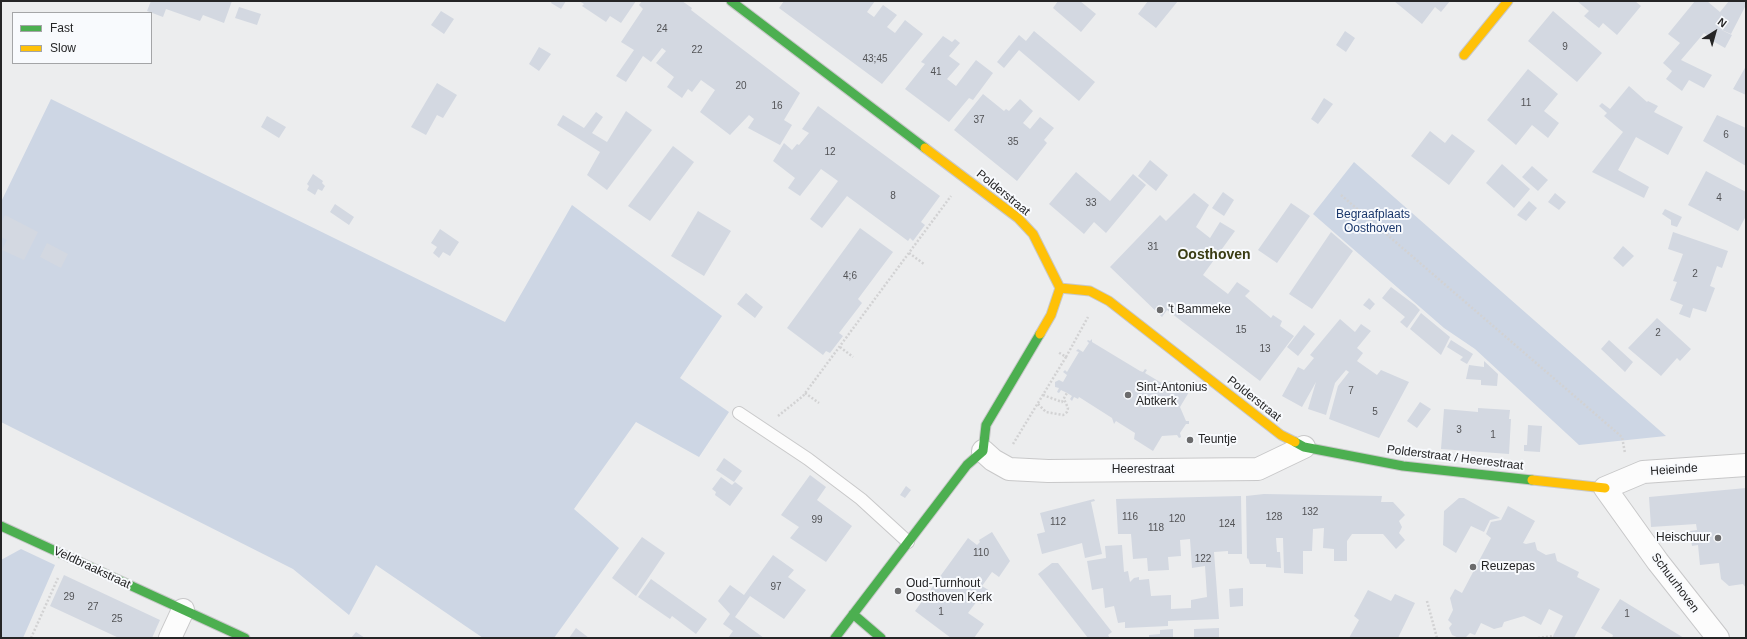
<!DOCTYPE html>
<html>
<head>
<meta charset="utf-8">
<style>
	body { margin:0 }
	#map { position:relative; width:1747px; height:639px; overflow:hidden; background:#ecedee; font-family:Arial,sans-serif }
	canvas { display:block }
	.frame { position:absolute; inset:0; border:2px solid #252526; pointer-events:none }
	.legend { position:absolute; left:12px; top:12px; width:140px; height:52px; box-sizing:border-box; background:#f8fafd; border:1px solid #a4a5a7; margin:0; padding:5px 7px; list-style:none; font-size:12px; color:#252526 }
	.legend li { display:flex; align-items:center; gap:8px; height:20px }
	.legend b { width:20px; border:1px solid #a4a5a7 }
	.north { position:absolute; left:1695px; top:12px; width:40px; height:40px; -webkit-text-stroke:3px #f8fafd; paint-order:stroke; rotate:37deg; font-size:11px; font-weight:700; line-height:16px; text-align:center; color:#252526 }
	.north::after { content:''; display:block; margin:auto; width:14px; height:18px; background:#252526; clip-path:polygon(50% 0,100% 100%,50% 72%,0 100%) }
</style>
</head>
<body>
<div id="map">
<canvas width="1747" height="639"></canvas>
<div class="frame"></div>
<ul class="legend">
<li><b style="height:5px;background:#4caf50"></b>Fast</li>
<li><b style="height:5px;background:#ffc107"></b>Slow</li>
</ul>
<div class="north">N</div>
</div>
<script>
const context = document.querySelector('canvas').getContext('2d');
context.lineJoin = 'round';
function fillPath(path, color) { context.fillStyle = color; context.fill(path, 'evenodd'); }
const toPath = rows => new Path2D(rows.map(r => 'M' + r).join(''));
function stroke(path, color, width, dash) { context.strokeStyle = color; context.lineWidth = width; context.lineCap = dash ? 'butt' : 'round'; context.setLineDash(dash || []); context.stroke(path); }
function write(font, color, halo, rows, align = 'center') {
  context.font = font + ' Arial,sans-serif'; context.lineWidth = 4; context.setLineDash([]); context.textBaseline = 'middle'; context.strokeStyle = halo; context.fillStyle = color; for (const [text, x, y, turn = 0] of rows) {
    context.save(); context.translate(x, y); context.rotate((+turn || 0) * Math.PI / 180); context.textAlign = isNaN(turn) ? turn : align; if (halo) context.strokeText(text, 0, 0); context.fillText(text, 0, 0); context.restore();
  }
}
fillPath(toPath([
	[51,99,505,322,572,205,722,316,680,378,729,412,699,457,636,422,574,509,619,548,554,638,483,638,376,565,349,615,293,569,1,422,1,202],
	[1354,162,1666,436,1579,445,1475,349,1444,328,1313,214],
	[21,549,55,565,23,638,1,638,1,560]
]), '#cdd6e4');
fillPath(toPath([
	[151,1,232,1,224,23,203,15,200,21,166,9,163,17,147,11],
	[552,1,566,1,561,9,551,3],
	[579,1,636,1,621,23,610,16,606,22,582,6,584,4],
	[642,1,682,1,692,8,691,10,800,93,784,120,792,125,780,145,748,128,754,119,749,115,730,135,700,112,715,90,701,80,692,92,688,89,682,98,667,87,674,77,656,63,666,51,662,48,651,62,643,56,626,82,616,76,634,50,621,42,643,9,639,5],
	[784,1,875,1,867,12,874,17,883,5,897,15,887,27,895,33,905,20,923,34,882,84,779,8],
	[1058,1,1080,1,1096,14,1081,32,1053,8],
	[1148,1,1178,1,1156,28,1138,14],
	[1394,1,1450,1,1441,12,1435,7,1422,24],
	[1577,1,1635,1,1641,6,1617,35,1603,23,1599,28,1584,16,1589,11],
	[1695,1,1707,1,1720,12,1729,1,1746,1,1746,5,1731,34,1717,28,1732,35,1725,48,1711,40,1712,38,1704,33,1681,60,1712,75,1704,88,1689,80,1682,91,1666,79,1672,71,1663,63,1680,43,1668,34],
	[239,7,261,14,257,25,235,18],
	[441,11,454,19,444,34,431,25],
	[1553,11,1602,53,1577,82,1528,41],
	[1034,31,1095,82,1079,101,1019,50,1004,68,997,62,1019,35,1026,41],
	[1345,31,1355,38,1346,52,1336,45],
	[943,36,952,42,955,39,960,43,949,56,960,64,947,79,956,86,976,60,993,73,973,100,969,98,949,122,905,89,925,64,921,62],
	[539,47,551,54,539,71,529,64],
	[1746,66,1746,95,1733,89],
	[1528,69,1558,94,1544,111,1559,123,1548,138,1532,125,1516,145,1487,120],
	[437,83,457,95,443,118,437,115,426,135,411,127],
	[1629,86,1647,102,1648,101,1658,106,1654,112,1683,127,1668,155,1636,137,1618,170,1649,187,1644,198,1592,172,1623,132,1604,116,1607,113,1599,106,1602,103,1610,109],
	[983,94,1004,111,1006,109,1009,111,1020,99,1033,111,1023,123,1030,129,1040,117,1054,128,1044,140,1047,143,1017,181,954,130],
	[1324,98,1333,104,1318,124,1311,119],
	[818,106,940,196,921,222,925,225,913,241,910,238,908,241,847,196,822,228,810,219,838,181,821,169,800,196,788,188,795,178,773,161,784,143,792,150,797,144,799,145,809,133,802,129],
	[626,111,652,130,607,190,587,175,600,152,557,125,563,115,584,128,596,112,603,117,592,133,607,142],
	[1717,115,1746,128,1746,166,1703,141],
	[267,116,286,127,279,138,261,127],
	[1430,131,1445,143,1452,134,1475,151,1449,185,1411,156],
	[673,146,694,162,650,221,628,206],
	[1150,160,1168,175,1156,191,1138,176],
	[1502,164,1530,189,1514,208,1486,183],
	[1532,166,1548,180,1538,191,1522,177],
	[1706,171,1746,192,1746,216,1738,231,1688,205],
	[1076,172,1110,201,1133,174,1146,185,1106,233,1094,222,1084,234,1049,204],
	[313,174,323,181,322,183,325,186,322,191,318,189,315,195,307,190,309,186,307,184],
	[1223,192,1234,200,1224,216,1212,208],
	[1194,193,1209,205,1196,227,1210,238,1220,222,1235,231,1203,275,1228,294,1237,282,1250,291,1245,296,1271,318,1273,315,1282,321,1280,326,1294,336,1260,381,1167,310,1162,317,1110,267,1160,215,1166,221],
	[1555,193,1566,202,1559,210,1548,202],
	[1529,201,1537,208,1526,221,1517,215],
	[1291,203,1310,216,1277,263,1258,250],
	[335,204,354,217,349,225,330,212],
	[1665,209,1682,217,1677,227,1671,225,1671,220,1662,214],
	[698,211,731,231,704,276,671,256],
	[5,215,38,232,24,260,2,250,7,240,1,237,1,223],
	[860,228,893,252,858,299,862,303,839,333,843,336,830,353,826,351,823,355,787,328],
	[440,229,459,242,450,256,443,252,439,258,433,253,437,247,431,243],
	[1331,232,1353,251,1312,309,1289,294],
	[1673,232,1728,251,1722,268,1717,266,1710,286,1715,288,1706,312,1693,308,1690,318,1679,314,1683,305,1670,300,1677,282,1673,281,1683,254,1668,249],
	[47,243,68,254,61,268,40,257],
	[1623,246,1634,256,1623,267,1613,258],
	[1391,287,1415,305,1420,310,1407,328,1400,322,1405,317,1382,298],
	[746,293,763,307,755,318,737,304],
	[1369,298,1375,304,1370,310,1363,305],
	[1421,313,1450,337,1441,355,1410,329],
	[1657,318,1691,349,1680,361,1677,358,1661,376,1628,348],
	[1340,319,1355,332,1361,324,1371,331,1357,348,1363,353,1357,361,1377,375,1381,370,1409,382,1379,438,1329,419,1338,386,1349,372,1346,370,1335,383,1326,415,1308,409,1316,382,1302,407,1282,396,1298,367,1304,370,1314,358,1310,355],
	[1304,325,1315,334,1298,356,1287,347],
	[1092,339,1092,342,1140,371,1143,372,1145,369,1147,370,1145,373,1165,385,1170,381,1189,392,1180,407,1186,421,1189,421,1189,424,1186,424,1180,433,1181,437,1179,438,1177,435,1162,436,1153,451,1134,439,1135,433,1116,421,1114,424,1112,418,1079,397,1078,399,1074,397,1072,401,1070,399,1072,396,1067,393,1061,390,1059,393,1057,392,1059,388,1055,387,1055,382,1059,380,1063,382,1067,375,1063,372,1065,370,1067,372,1079,352,1076,351,1078,349,1083,352,1089,343,1087,341,1088,340,1090,341],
	[1451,340,1473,354,1467,364,1460,360,1463,357,1447,347],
	[1609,340,1633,362,1625,372,1601,349],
	[1484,361,1498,374,1497,386,1481,385,1481,380,1466,379,1469,365,1484,367],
	[1420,402,1431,409,1417,428,1407,421],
	[1478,408,1510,410,1509,419,1511,419,1509,454,1441,449,1444,409,1478,412],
	[1528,425,1542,426,1540,452,1524,451,1524,445,1527,445],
	[724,458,742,471,734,482,716,470],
	[810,475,826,487,817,500,852,526,826,562,790,538,799,527,781,515],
	[721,477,732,485,735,482,743,488,730,506,715,495,716,492,712,489],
	[906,486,911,490,905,498,900,495],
	[1746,488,1746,588,1743,584,1729,586,1721,579,1719,563,1700,565,1698,545,1692,546,1690,531,1697,530,1696,524,1651,527,1649,497],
	[1264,494,1382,496,1381,502,1393,502,1405,515,1399,521,1402,527,1399,533,1405,540,1396,549,1383,534,1352,534,1347,541,1347,561,1334,561,1334,549,1323,548,1324,528,1313,529,1312,551,1303,551,1303,574,1284,573,1283,538,1276,538,1277,552,1280,552,1281,568,1266,567,1266,564,1250,564,1248,558,1247,559,1246,496],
	[1241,496,1242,554,1228,554,1228,551,1214,552,1219,619,1168,621,1168,626,1125,628,1125,622,1118,623,1114,606,1105,608,1103,588,1092,590,1087,561,1106,558,1105,546,1122,545,1124,572,1128,571,1130,582,1134,578,1139,577,1139,580,1149,579,1151,596,1171,595,1171,609,1191,608,1191,600,1207,597,1205,566,1192,568,1190,539,1180,540,1181,556,1168,557,1169,570,1148,571,1147,558,1133,559,1131,534,1118,534,1116,499],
	[1459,498,1464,498,1500,518,1490,520,1484,532,1471,526,1456,553,1443,545,1444,511],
	[1094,499,1095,501,1091,502,1102,554,1085,558,1082,543,1042,554,1037,534,1045,532,1040,513],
	[1508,506,1535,521,1523,543,1526,544,1535,542,1537,550,1546,555,1555,553,1557,561,1579,572,1577,577,1600,589,1574,638,1552,638,1563,616,1549,609,1541,625,1524,616,1504,622,1502,627,1494,629,1481,623,1475,635,1470,633,1465,638,1459,638,1452,635,1449,628,1452,624,1448,620,1453,610,1450,598,1455,589,1462,593,1491,538,1486,534,1491,522,1501,520],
	[992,532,1010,561,999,577,992,572,982,586,990,591,982,604,977,601,968,613,984,624,974,638,951,638,915,611,968,538,977,545,980,542,979,540],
	[642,537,665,553,636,596,612,578],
	[773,555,794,570,788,577,806,590,784,619,750,596,735,617,764,638,728,638,733,631,723,624,730,614,718,601,730,585,744,595],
	[1052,563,1058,563,1112,632,1108,635,1110,638,1088,638,1038,574],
	[64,575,160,620,152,638,119,638,50,606],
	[651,579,707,619,696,634,672,616,670,619,638,597],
	[1243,588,1243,606,1230,607,1229,589],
	[1368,590,1391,601,1395,594,1415,603,1398,638,1349,638,1359,620,1354,616],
	[1620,599,1684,638,1612,638,1613,635,1601,628],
	[576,628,589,638,569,638],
	[1219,628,1219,638,1194,638,1194,629],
	[1173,629,1173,638,1149,638,1149,635,1160,634,1160,630],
	[356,632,365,638,351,638]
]), '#d3d8e1');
const lane = toPath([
	[739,413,808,459,861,499,908,542]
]);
const street = toPath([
	[983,451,993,460,1009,469,1048,471,1258,469,1304,447],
	[170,638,183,610],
	[1718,638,1658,562,1605,488,1643,472,1746,465]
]);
const fast = toPath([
	[731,1,925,148],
	[1295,442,1304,447,1403,466,1532,480],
	[1,526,245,638],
	[853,614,881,638],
	[835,638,967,465,983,451,986,425,1040,334]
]);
const slow = toPath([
	[1464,55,1508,1],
	[925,148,1018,218,1033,234,1060,288],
	[1060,288,1090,291,1109,301,1281,435,1295,442],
	[1040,334,1051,315,1060,288],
	[1532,480,1605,488]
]);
stroke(lane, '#c8c8c9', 14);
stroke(street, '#c8c8c9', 24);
stroke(fast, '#c8c8c9', 11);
stroke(slow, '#c8c8c9', 11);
stroke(toPath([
	[1341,195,1622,437,1625,453],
	[909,253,924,264],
	[840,347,853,357],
	[1066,357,1088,317],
	[805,393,819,403],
	[1043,395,1062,402,1067,393],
	[1038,404,1046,412,1063,415,1067,412,1068,408,1064,399],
	[778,416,803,396,951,196],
	[1013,444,1066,357,1058,352],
	[1427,601,1437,638],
	[31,638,58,578],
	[1538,638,1553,636]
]), '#d2d2d3', 2.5, [2, 2]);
stroke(lane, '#fcfcfc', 12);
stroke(street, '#fcfcfc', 22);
stroke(fast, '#4caf50', 9);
stroke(slow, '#ffc107', 9);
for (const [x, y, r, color] of [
	[1160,310,4,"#6b6b6c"],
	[1128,395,4,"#6b6b6c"],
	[1190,440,4,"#6b6b6c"],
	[1718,538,4,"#6b6b6c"],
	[1473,567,4,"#6b6b6c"],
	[898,591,4,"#6b6b6c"]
]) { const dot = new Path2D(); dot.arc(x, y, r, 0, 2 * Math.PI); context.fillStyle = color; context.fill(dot); stroke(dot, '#f8fafd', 1.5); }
write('10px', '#525356', null, [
	["24",662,29],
	["9",1565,47],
	["22",697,50],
	["43;45",875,59],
	["41",936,72],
	["20",741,86],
	["11",1526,103],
	["16",777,106],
	["37",979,120],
	["6",1726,135],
	["35",1013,142],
	["12",830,152],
	["8",893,196],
	["4",1719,198],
	["33",1091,203],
	["31",1153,247],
	["2",1695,274],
	["4;6",850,276],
	["15",1241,330],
	["2",1658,333],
	["13",1265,349],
	["7",1351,391],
	["5",1375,412],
	["3",1459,430],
	["1",1493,435],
	["132",1310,512],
	["116",1130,517],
	["128",1274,517],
	["120",1177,519],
	["99",817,520],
	["112",1058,522],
	["124",1227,524],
	["118",1156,528],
	["110",981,553],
	["122",1203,559],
	["97",776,587],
	["29",69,597],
	["27",93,607],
	["1",941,612],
	["1",1627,614],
	["25",117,619]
]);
write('12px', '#252526', '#f8fafd', [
	["Polderstraat",1003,193,39],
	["Polderstraat",1254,399,38],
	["Polderstraat / Heerestraat",1455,458,7],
	["Heerestraat",1143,470],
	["Heieinde",1674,470,-4],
	["Veldbraakstraat",92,568,25],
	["Schuurhoven",1675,583,53]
]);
write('12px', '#1c396c', '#f8fafd', [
	["Begraafplaats",1373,215],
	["Oosthoven",1373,229]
]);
write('12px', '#252526', '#f8fafd', [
	["'t Bammeke",1168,310],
	["Sint-Antonius",1136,388],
	["Abtkerk",1136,402],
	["Teuntje",1198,440],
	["Heischuur",1710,538,"right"],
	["Reuzepas",1481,567],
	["Oud-Turnhout",906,584],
	["Oosthoven Kerk",906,598]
], 'left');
write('bold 14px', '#3b3d14', '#f8fafd', [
	["Oosthoven",1214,255]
]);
</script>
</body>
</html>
